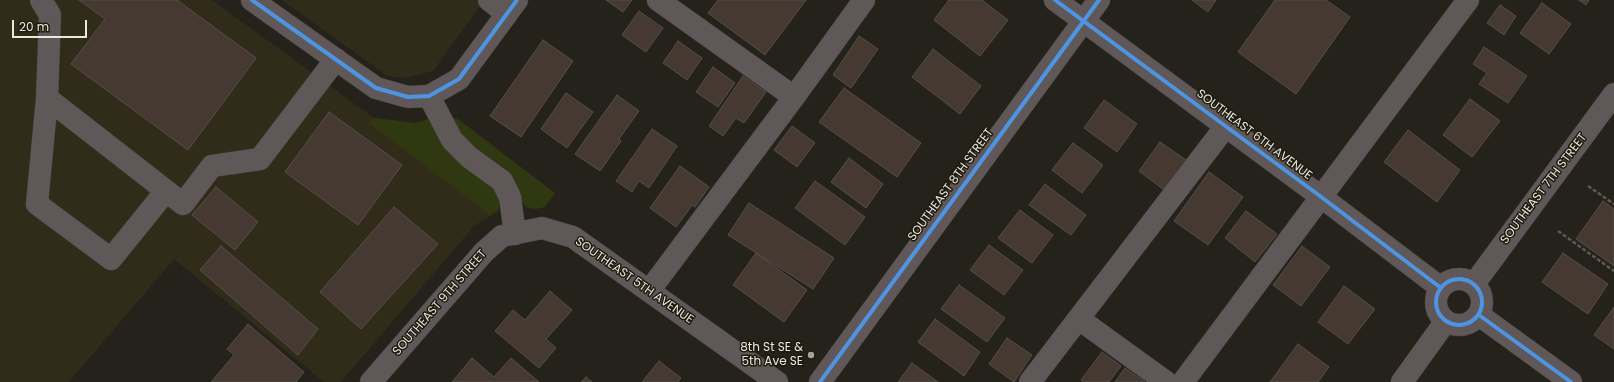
<!DOCTYPE html>
<html>
<head>
<meta charset="utf-8">
<style>
	body { margin:0 }
	#map { position:relative; width:1614px; height:382px; overflow:hidden; background:#24221b; font-family:Poppins,sans-serif }
	canvas { display:block }
	.scale { position:absolute; left:12px; top:20px; width:75px; height:18px; box-sizing:border-box; border:2px solid #eae8df; border-top:0; padding-left:5px; font-size:12px; line-height:14px; white-space:nowrap; color:#eae8df; -webkit-text-stroke:3px #1e1b0e; paint-order:stroke }
</style>
</head>
<body>
<div id="map">
<canvas width="1614" height="382"></canvas>
<div class="scale">20 m</div>
</div>
<script>
const context = document.querySelector('canvas').getContext('2d');
context.lineJoin = 'round';
function fillPath(path, color) { context.fillStyle = color; context.fill(path, 'evenodd'); }
const toPath = rows => new Path2D(rows.map(r => 'M' + r).join(''));
function stroke(path, color, width, dash) { context.strokeStyle = color; context.lineWidth = width; context.lineCap = dash ? 'butt' : 'round'; context.setLineDash(dash || []); context.stroke(path); }
function write(font, color, halo, rows, align = 'center') {
  context.font = font + ' Poppins,sans-serif'; context.lineWidth = 3; context.setLineDash([]); context.textBaseline = 'middle'; context.strokeStyle = halo; context.fillStyle = color; for (const [text, x, y, turn = 0] of rows) {
    context.save(); context.translate(x, y); context.rotate((+turn || 0) * Math.PI / 180); context.textAlign = isNaN(turn) ? turn : align; if (halo) context.strokeText(text, 0, 0); context.fillText(text, 0, 0); context.restore();
  }
}
fillPath(toPath([
	[0,0,212,0,374,118,416,123,428,119,498,211,474,226,341,382,324,382,174,259,69,382,0,382],
	[282,0,484,0,433,71,405,78,387,76]
]), '#312c1a');
fillPath(toPath([
	[451,117,458,119,555,193,545,207,536,209,528,208,522,202,518,193,456,136],
	[374,118,416,123,428,119,495,186,502,198,498,211,490,215,369,123]
]), '#303811');
const building = toPath([
	[79,0,177,0,256,58,188,150,71,64,105,19,79,0],
	[606,0,632,0,623,12,606,0],
	[718,0,806,0,765,55,708,13,718,0],
	[949,0,982,0,1008,20,980,56,934,20,949,0],
	[1192,0,1216,0,1208,12,1192,0],
	[1275,0,1326,0,1350,17,1296,94,1238,52,1275,0],
	[1579,0,1589,0,1586,5,1579,0],
	[1542,3,1571,24,1549,54,1520,33,1542,3],
	[1500,5,1516,16,1504,35,1487,23,1500,5],
	[639,11,663,28,646,52,622,35,639,11],
	[859,36,878,49,851,88,833,75,859,36],
	[543,40,573,61,521,137,490,116,543,40],
	[678,41,702,58,687,80,663,63,678,41],
	[1484,47,1527,76,1508,103,1479,84,1487,73,1473,64,1484,47],
	[933,49,981,86,960,114,912,77,933,49],
	[713,67,735,83,718,107,696,92,713,67],
	[743,76,766,92,744,123,736,118,723,136,709,126,743,76],
	[844,88,921,143,897,177,819,122,844,88],
	[566,93,593,112,567,148,541,129,566,93],
	[617,95,639,111,619,139,621,141,600,171,575,154,617,95],
	[1470,99,1500,121,1472,157,1443,135,1470,99],
	[1104,100,1137,124,1117,152,1084,128,1104,100],
	[329,112,402,165,358,225,285,172,329,112],
	[792,126,815,143,797,167,774,150,792,126],
	[652,129,677,146,649,188,639,181,632,192,616,181,652,129],
	[1408,130,1460,170,1437,202,1384,162,1408,130],
	[1160,142,1186,160,1164,190,1139,171,1160,142],
	[1073,143,1103,165,1082,193,1052,170,1073,143],
	[849,158,883,184,866,208,831,182,849,158],
	[680,166,709,187,695,207,692,205,676,227,650,208,680,166],
	[1209,172,1243,197,1208,245,1174,221,1209,172],
	[815,181,865,217,845,245,795,208,815,181],
	[1045,184,1086,215,1071,235,1029,205,1045,184],
	[216,187,258,222,235,250,192,215,216,187],
	[1603,201,1614,209,1614,266,1576,239,1603,201],
	[749,203,834,258,813,289,728,235,749,203],
	[394,207,438,244,361,329,320,292,394,207],
	[1020,210,1053,235,1032,263,998,238,1020,210],
	[1246,211,1277,234,1255,262,1225,238,1246,211],
	[989,245,1023,270,1004,295,970,270,989,245],
	[221,246,318,329,298,355,200,270,221,246],
	[1302,246,1330,267,1301,306,1273,285,1302,246],
	[756,253,807,290,784,322,733,285,756,253],
	[1563,253,1608,284,1588,314,1542,282,1563,253],
	[959,285,1005,318,987,342,941,309,959,285],
	[1344,286,1375,309,1348,344,1318,322,1344,286],
	[550,291,572,310,546,339,556,348,539,368,495,331,513,310,525,320,550,291],
	[1614,307,1614,349,1594,335,1614,307],
	[935,319,980,352,964,376,918,342,935,319],
	[248,324,304,372,296,382,211,382,234,355,227,349,248,324],
	[1007,338,1032,355,1014,382,989,364,1007,338],
	[1298,344,1329,367,1318,382,1270,382,1298,344],
	[1102,352,1121,366,1109,382,1084,382,1081,380,1102,352],
	[472,358,494,377,511,358,539,382,452,382,472,358],
	[659,361,681,378,678,382,642,382,659,361],
	[912,363,938,382,898,382,912,363],
	[1125,368,1145,382,1115,382,1125,368],
	[586,377,592,382,581,382,586,377]
]);
fillPath(building, '#453931');
stroke(building, '#534f4b', 1);
const minor = toPath([
	[41,0,50,15,47,98],
	[252,0,376,88,408,97,429,96,459,79,517,0],
	[489,0,507,14],
	[658,0,794,97],
	[1055,0,1320,196,1441,288],
	[429,96,452,140,469,157,502,181,510,197,515,234],
	[166,191,111,259,37,204,47,98,183,204,212,166,260,159,336,59],
	'1436 302a23 23 0 1 1 46 0a23 23 0 1 1-46 0Z',
	[1474,284,1614,94],
	[649,291,794,97,864,0],
	[1479,315,1571,382],
	[1079,319,1166,382],
	[371,382,484,252,502,236,542,228,573,237,777,382],
	[820,382,1099,0],
	[1030,382,1226,126],
	[1183,382,1468,0],
	[1402,382,1446,321]
]);
stroke(minor, '#3f3d37', 23);
stroke(toPath([
	[1588,186,1614,204],
	[1558,231,1614,271]
]), '#5d5956', 2.5, [4, 2]);
stroke(minor, '#605858', 22);
stroke(toPath([
	[252,0,376,88,408,97,429,96,459,79,517,0],
	[1055,0,1320,196,1441,288],
	'1436 302a23 23 0 1 1 46 0a23 23 0 1 1-46 0Z',
	[1479,315,1571,382],
	[820,382,1099,0]
]), '#4d94e3', 4);
for (const [x, y, r, color] of [
	[811,355,4,"#a5a39a"]
]) { const dot = new Path2D(); dot.arc(x, y, r, 0, 2 * Math.PI); context.fillStyle = color; context.fill(dot); stroke(dot, '#1e1b0e', 1.5); }
write('12px', '#eae8df', '#1e1b0e', [
	["SOUTHEAST 6TH AVENUE",1254,135,37],
	["SOUTHEAST 8TH STREET",951,185,-54],
	["SOUTHEAST 7TH STREET",1544,189,-53],
	["SOUTHEAST 5TH AVENUE",634,281,35],
	["SOUTHEAST 9TH STREET",440,303,-49]
]);
write('12px', '#eae8df', '#1e1b0e', [
	["8th St SE &",803,348],
	["5th Ave SE",803,362]
], 'right');
</script>
</body>
</html>
